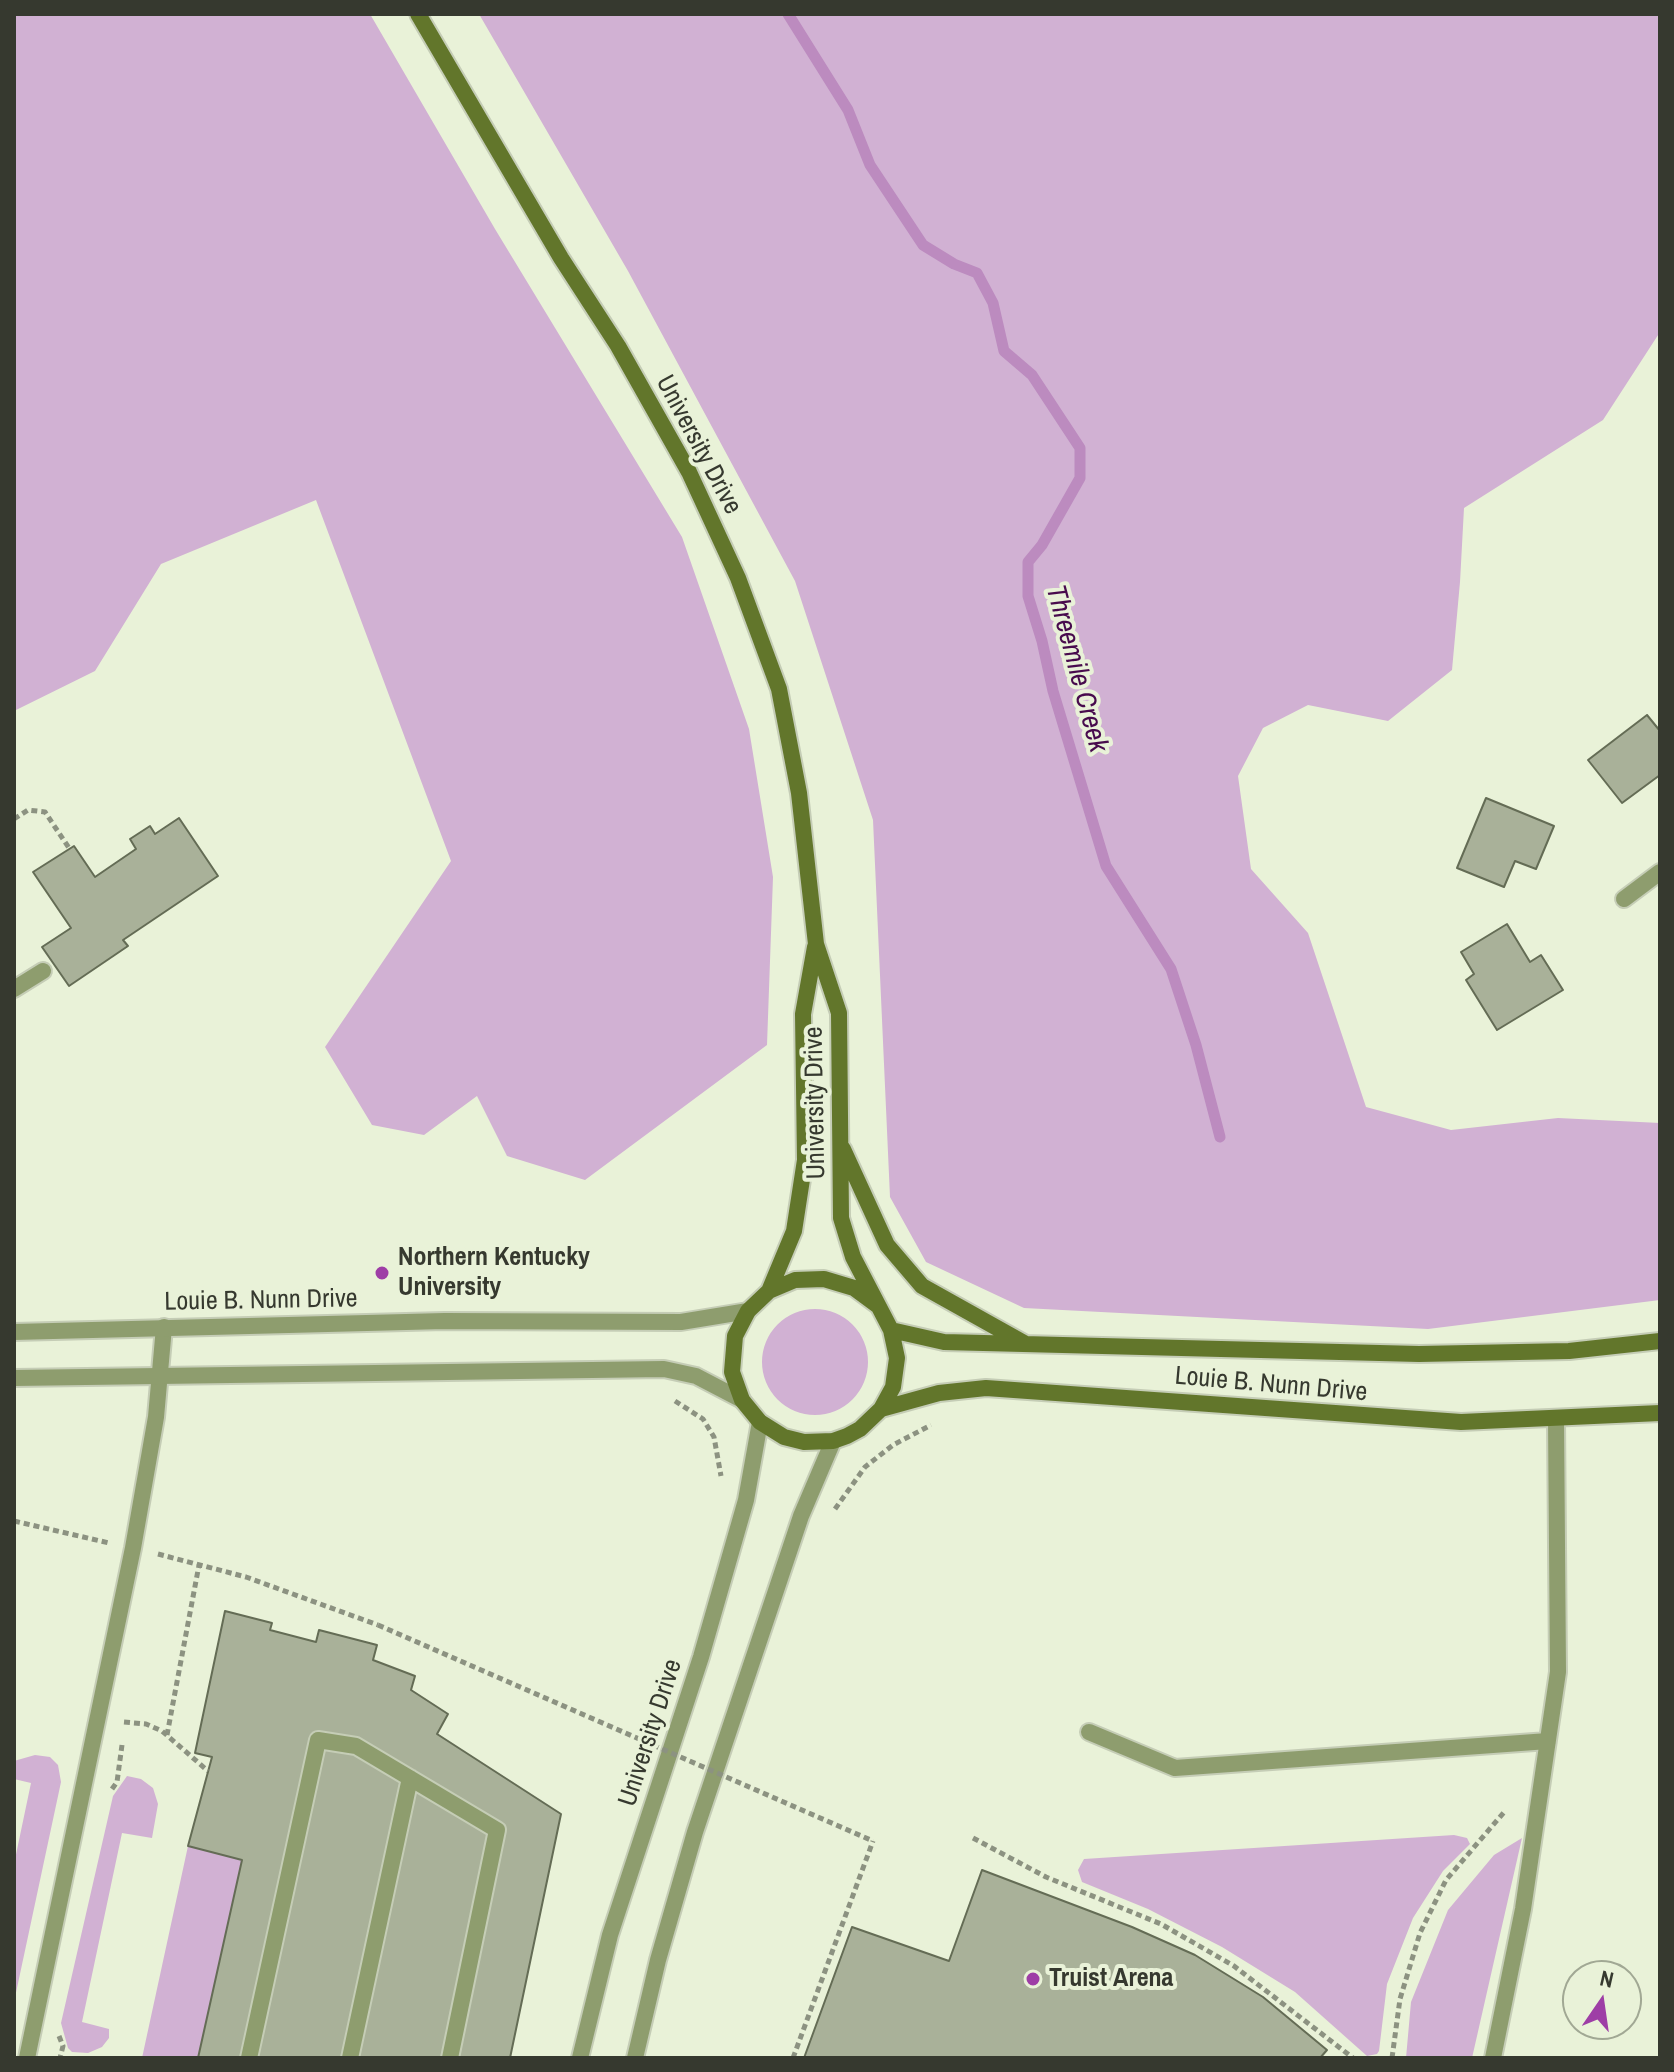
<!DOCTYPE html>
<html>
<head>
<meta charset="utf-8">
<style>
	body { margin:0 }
	#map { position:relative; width:1674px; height:2072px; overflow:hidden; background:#e9f2d8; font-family:"Archivo Narrow",sans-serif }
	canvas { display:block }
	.frame { position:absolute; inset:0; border:16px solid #36392f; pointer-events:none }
	.north { position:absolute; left:1562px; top:1960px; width:80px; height:80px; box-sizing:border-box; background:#e9f2d8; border:2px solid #a1a894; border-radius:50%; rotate:13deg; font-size:22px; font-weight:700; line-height:32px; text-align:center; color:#36392f }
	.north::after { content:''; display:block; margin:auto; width:28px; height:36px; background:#9e3ea6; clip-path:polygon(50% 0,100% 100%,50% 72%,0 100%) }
</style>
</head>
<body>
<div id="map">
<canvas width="1674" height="2072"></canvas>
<div class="frame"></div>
<div class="north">N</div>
</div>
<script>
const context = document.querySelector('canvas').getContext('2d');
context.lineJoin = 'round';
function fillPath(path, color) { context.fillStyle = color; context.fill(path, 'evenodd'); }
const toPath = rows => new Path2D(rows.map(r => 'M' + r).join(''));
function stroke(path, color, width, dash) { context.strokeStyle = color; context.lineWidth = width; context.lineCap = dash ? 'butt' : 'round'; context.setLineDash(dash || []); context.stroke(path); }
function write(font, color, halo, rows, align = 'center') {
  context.font = font + ' "Archivo Narrow",sans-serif'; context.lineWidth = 8; context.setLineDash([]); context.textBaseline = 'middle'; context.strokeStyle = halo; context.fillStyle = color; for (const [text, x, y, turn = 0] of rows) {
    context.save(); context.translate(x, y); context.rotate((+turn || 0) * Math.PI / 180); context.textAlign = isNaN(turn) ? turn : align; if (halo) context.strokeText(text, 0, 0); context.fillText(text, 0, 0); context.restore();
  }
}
fillPath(toPath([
	[14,14,370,14,495,229,682,537,749,729,773,877,767,1045,585,1180,507,1156,477,1096,424,1135,372,1125,325,1047,451,861,316,500,161,564,95,671,14,711],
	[479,14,1660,14,1660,332,1603,420,1464,508,1460,582,1452,670,1388,721,1308,705,1263,728,1238,776,1251,869,1308,933,1366,1107,1451,1130,1558,1118,1660,1123,1660,1300,1428,1329,1024,1308,926,1262,890,1197,873,820,795,581,628,271],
	'762 1362a53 53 0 1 1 106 0a53 53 0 1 1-106 0Z',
	[35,1755,50,1757,58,1765,61,1782,14,2002,14,1864,31,1783,14,1779,14,1761],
	[127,1776,141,1779,153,1788,158,1804,152,1838,122,1833,82,2022,109,2029,109,2038,102,2047,88,2053,72,2052,68,2048,61,2023,113,1796],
	[1454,1835,1467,1838,1470,1844,1443,1871,1413,1918,1387,1984,1379,2051,1377,2054,1367,2056,1295,1992,1222,1947,1148,1909,1082,1882,1078,1870,1084,1859],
	[1522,1838,1472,2058,1406,2058,1411,2002,1448,1910,1494,1855],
	[188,1846,242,1860,198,2058,142,2058]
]), '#d1b1d3');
stroke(toPath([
	[788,14,848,110,870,165,923,245,954,264,977,273,993,303,1004,351,1032,375,1080,448,1080,478,1042,545,1028,562,1028,596,1042,641,1053,691,1106,866,1171,969,1196,1045,1220,1137]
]), '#bc8bbf', 11);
const building = toPath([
	[1647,715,1660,731,1660,775,1622,803,1588,760,1647,715],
	[1486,798,1554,826,1536,869,1515,861,1504,887,1457,868,1486,798],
	[179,818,218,876,123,940,128,946,69,986,42,947,71,928,33,872,74,846,95,877,136,849,130,839,150,826,155,834,179,818],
	[1507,924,1530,962,1541,955,1563,990,1497,1030,1466,980,1474,974,1461,952,1507,924],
	[225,1611,272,1623,270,1630,316,1642,319,1630,377,1645,373,1660,415,1676,411,1690,448,1714,437,1734,561,1814,510,2058,198,2058,242,1860,188,1846,212,1757,195,1753,225,1611],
	[982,1870,1132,1927,1195,1955,1263,1997,1327,2050,1320,2058,804,2058,852,1927,949,1961,982,1870]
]);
fillPath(building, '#a9b199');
stroke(building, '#646c55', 2);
const service = toPath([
	[14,989,43,971],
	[1089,1732,1175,1768,1548,1741],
	[27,2058,133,1548,156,1417,164,1327],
	[249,2058,318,1740,356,1746,497,1830,450,2058],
	[350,2058,410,1778],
	[1493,2058,1523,1909,1558,1672,1556,1418]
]);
const minor = toPath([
	[1624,899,1660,872],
	[14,1332,445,1321,681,1322,748,1311],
	[14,1378,664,1369,696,1376,742,1400]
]);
const tertiary = toPath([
	[580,2058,610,1935,701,1657,746,1500,760,1422],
	[635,2058,658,1960,695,1832,801,1516,833,1441]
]);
const secondary = toPath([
	[418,14,561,258,618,346,689,472,738,578,779,689,799,793,816,944,839,1013,841,1218,853,1257,891,1330,897,1358,893,1387,881,1409,860,1429,847,1436,833,1441,804,1442,784,1437,760,1422,742,1400,732,1372,735,1336,748,1311,769,1291,795,1280,824,1279,854,1288,877,1305],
	[843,1149,887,1245,922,1286,1024,1343],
	[769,1291,794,1231,805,1160,803,1014,815,947],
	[891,1330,944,1342,1419,1354,1569,1351,1660,1341],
	[881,1409,939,1393,986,1388,1461,1422,1660,1413]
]);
stroke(service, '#c5cdb6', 20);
stroke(minor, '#c5cdb6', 20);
stroke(tertiary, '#c5cdb6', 20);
stroke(secondary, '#c5cdb6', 20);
stroke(toPath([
	[14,819,28,810,45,812,69,848],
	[675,1401,703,1419,714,1437,721,1476],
	[835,1509,865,1467,893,1445,931,1425],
	[14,1521,109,1543],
	[158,1554,246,1577,378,1625],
	[124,1722,146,1724,162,1731,208,1771],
	[167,1735,199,1565],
	[112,1789,117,1782,122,1745],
	[973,1838,1046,1877,1161,1924,1234,1966,1353,2058],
	[59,2036,63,2046,60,2058],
	[793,2058,873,1841],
	[1392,2058,1400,1999,1420,1933,1446,1880,1505,1811]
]), '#8c9281', 5, [6, 4]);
stroke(service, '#8e9d6e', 16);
stroke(minor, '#8e9d6e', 16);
stroke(tertiary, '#8e9d6e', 16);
stroke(secondary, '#62762b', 16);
stroke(toPath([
	[378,1625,873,1841]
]), '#8c9281', 5, [6, 4]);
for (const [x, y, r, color] of [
	[382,1273,8,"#9e3ea6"],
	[1033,1979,8,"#9e3ea6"]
]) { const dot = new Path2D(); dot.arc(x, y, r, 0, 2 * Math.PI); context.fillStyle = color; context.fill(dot); stroke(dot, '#e9f2d8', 3); }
write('26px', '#36392f', '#e9f2d8', [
	["University Drive",698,445,62],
	["University Drive",816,1103,-91],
	["Louie B. Nunn Drive",261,1301,-1],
	["Louie B. Nunn Drive",1271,1385,5],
	["University Drive",651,1733,-72]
]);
write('bold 26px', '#36392f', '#e9f2d8', [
	["Northern Kentucky",398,1258],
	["University",398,1288],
	["Truist Arena",1049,1979]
], 'left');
write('italic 28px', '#480b4d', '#e9f2d8', [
	["Threemile Creek",1076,669,75]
]);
</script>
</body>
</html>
